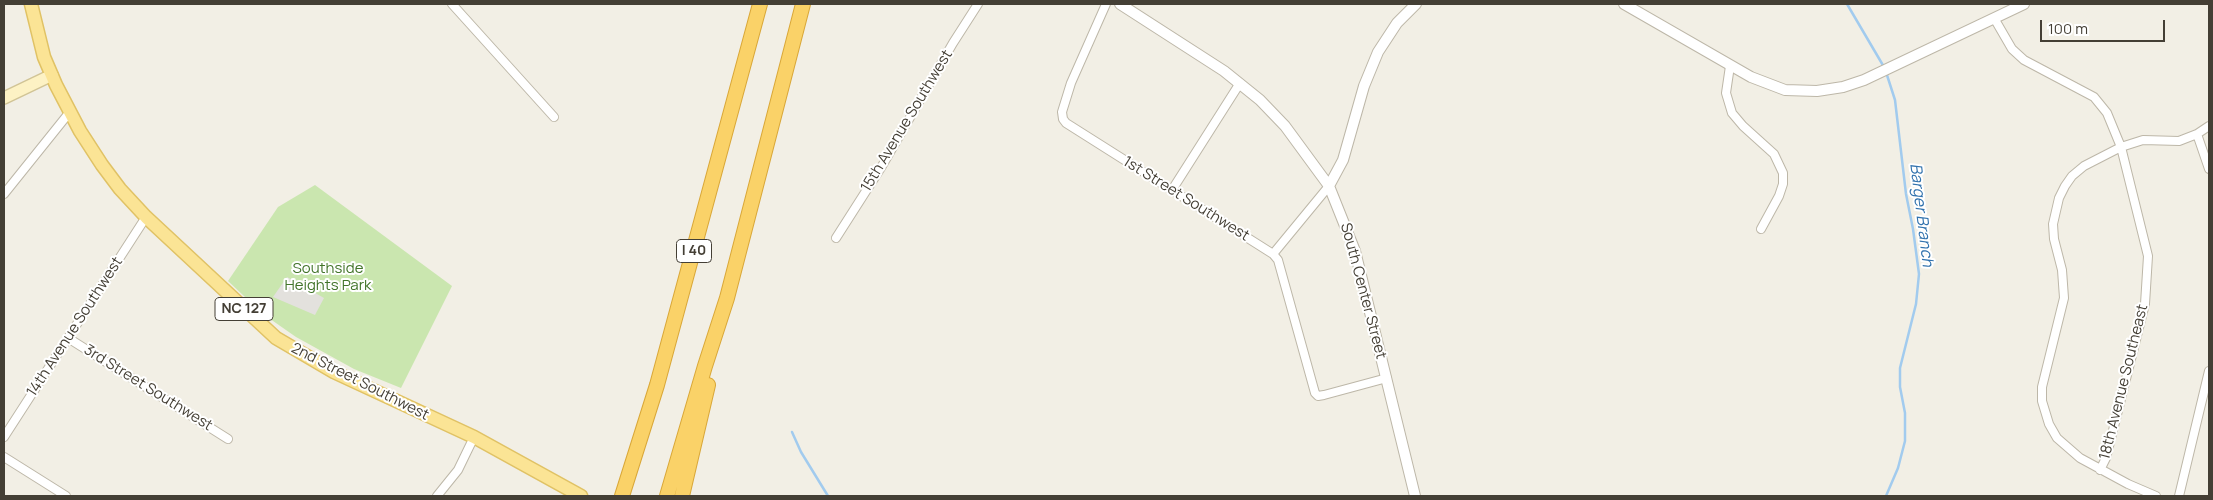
<!DOCTYPE html>
<html>
<head>
<meta charset="utf-8">
<style>
	body { margin:0 }
	#map { position:relative; width:2213px; height:500px; overflow:hidden; background:#f2efe5; font-family:Manrope,sans-serif }
	canvas { display:block }
	.frame { position:absolute; inset:0; border:5px solid #443f35; pointer-events:none }
	.scale { position:absolute; left:2040px; top:20px; width:125px; height:22px; box-sizing:border-box; border:2px solid #443f35; border-top:0; padding-left:6px; font-size:15px; line-height:18px; white-space:nowrap; color:#443f35; -webkit-text-stroke:4px #fff; paint-order:stroke }
</style>
</head>
<body>
<div id="map">
<canvas width="2213" height="500"></canvas>
<div class="frame"></div>
<div class="scale">100 m</div>
</div>
<script>
const context = document.querySelector('canvas').getContext('2d');
context.lineJoin = 'round';
function fillPath(path, color) { context.fillStyle = color; context.fill(path, 'evenodd'); }
const toPath = rows => new Path2D(rows.map(r => 'M' + r).join(''));
function stroke(path, color, width, dash) { context.strokeStyle = color; context.lineWidth = width; context.lineCap = dash ? 'butt' : 'round'; context.setLineDash(dash || []); context.stroke(path); }
function write(font, color, halo, rows, align = 'center') {
  context.font = font + ' Manrope,sans-serif'; context.lineWidth = 4; context.setLineDash([]); context.textBaseline = 'middle'; context.strokeStyle = halo; context.fillStyle = color; for (const [text, x, y, turn = 0] of rows) {
    context.save(); context.translate(x, y); context.rotate((+turn || 0) * Math.PI / 180); context.textAlign = isNaN(turn) ? turn : align; if (halo) context.strokeText(text, 0, 0); context.fillText(text, 0, 0); context.restore();
  }
}
fillPath(toPath([
	[315,185,452,286,401,388,354,369,296,337,263,314,228,281,278,207]
]), '#cae6af');
fillPath(toPath([
	[287,277,324,298,315,315,273,297]
]), '#e3e1dd');
stroke(toPath([
	[1847,4,1884,67],
	[792,432,801,452,828,496],
	[1886,496,1898,468,1905,441,1905,413,1900,387,1900,368,1916,304,1919,274,1913,229,1906,194,1895,100,1886,72]
]), '#a2cbee', 2.5);
const minor = toPath([
	[452,4,554,117],
	[1106,4,1071,83,1062,112,1063,119,1066,123,1273,254,1278,260,1315,393,1318,396,1324,395,1387,378],
	[1994,18,2012,49,2024,60,2094,97,2107,113,2121,147,2148,256,2145,304,2106,458,2100,470],
	[1730,66,1726,93,1732,113,1743,126,1774,154,1783,173,1783,184,1779,196,1761,229],
	[2197,134,2209,169],
	[1172,190,1240,83],
	[4,194,69,113],
	[836,238,882,166,953,43,978,4],
	[1273,254,1329,186],
	[68,338,228,439],
	[4,437,146,217],
	[4,457,66,496],
	[437,496,458,470,474,437],
	[2156,496,2128,484,2080,458,2057,438,2049,424,2042,401,2042,387,2064,298,2062,270,2054,239,2053,224,2059,198,2065,186,2072,176,2084,166,2121,147,2143,140,2179,141,2197,134,2209,126],
	[2179,496,2209,371]
]);
const tertiary = toPath([
	[1120,4,1224,71,1260,100,1285,126,1329,186,1355,251,1415,496],
	[1624,4,1751,77,1785,90,1817,91,1843,87,1864,80,2024,4],
	[1329,186,1343,160,1364,86,1378,52,1397,23,1416,4]
]);
const secondary = toPath([
	[4,98,52,75]
]);
const primary = toPath([
	[31,4,44,57,56,85,80,131,102,165,120,189,146,217,276,338,334,372,474,437,581,496]
]);
const motorway = toPath([
	[622,496,657,385,760,4],
	[667,496,705,366,727,298,803,4],
	[682,496,708,385]
]);
stroke(minor, '#bdb7a8', 10);
stroke(tertiary, '#bdb7a8', 12);
stroke(secondary, '#d1c496', 14);
stroke(primary, '#e0c265', 15);
stroke(motorway, '#d9a738', 16);
stroke(minor, '#fff', 8);
stroke(tertiary, '#fff', 10);
stroke(secondary, '#fdf2c4', 11);
stroke(primary, '#fbe495', 12);
stroke(motorway, '#fad268', 14);
for (const [x, y, w] of [
	[694,251,35],
	[244,309,58]
]) { const box = new Path2D(); box.roundRect(x - w / 2, y - 11.5, w, 23, 4); context.fillStyle = '#fff'; context.fill(box); stroke(box, '#443f35', 1); }
write('bold 14px', '#443f35', null, [
	["I 40",694,251],
	["NC 127",244,309]
]);
write('15px', '#443f35', '#fff', [
	["15th Avenue Southwest",907,121,-59],
	["1st Street Southwest",1186,199,32],
	["South Center Street",1363,291,75],
	["14th Avenue Southwest",75,327,-57],
	["2nd Street Southwest",360,382,27],
	["18th Avenue Southeast",2124,382,-76],
	["3rd Street Southwest",148,388,32]
]);
write('15px', '#42742a', '#fff', [
	["Southside",328,269],
	["Heights Park",328,286]
]);
write('italic 16px', '#3172ad', '#fff', [
	["Barger Branch",1921,215,83]
]);
</script>
</body>
</html>
